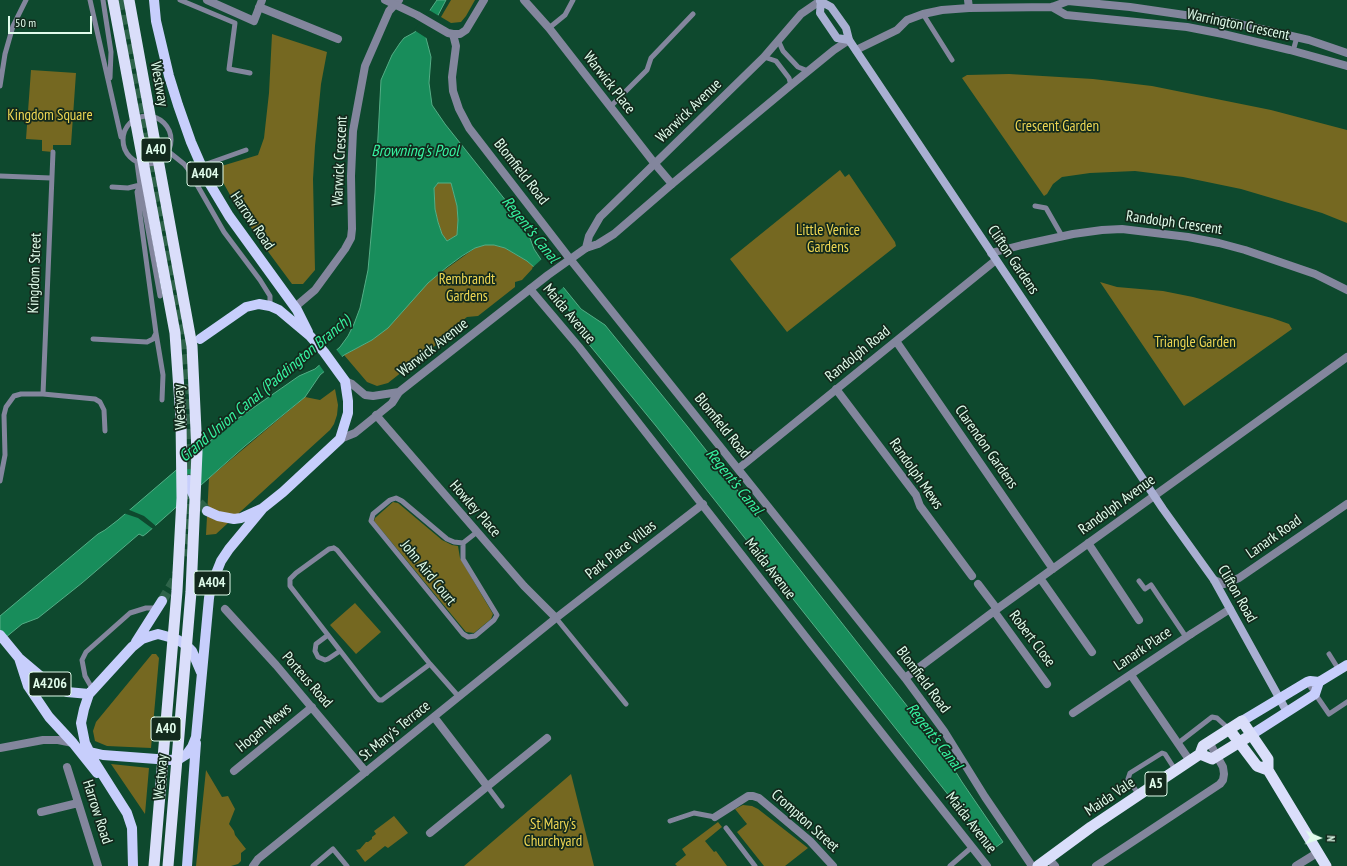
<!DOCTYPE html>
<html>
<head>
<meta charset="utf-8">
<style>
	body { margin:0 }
	#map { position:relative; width:1347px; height:866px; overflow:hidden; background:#0e492e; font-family:"PT Sans Narrow",sans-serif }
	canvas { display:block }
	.north { position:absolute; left:1299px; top:818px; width:40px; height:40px; -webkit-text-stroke:3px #132a1d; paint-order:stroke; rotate:93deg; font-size:11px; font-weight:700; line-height:16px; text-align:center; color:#e0fceb }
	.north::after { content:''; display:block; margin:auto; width:14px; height:18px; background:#e0fceb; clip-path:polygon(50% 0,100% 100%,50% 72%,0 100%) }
	.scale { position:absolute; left:8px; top:16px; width:84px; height:18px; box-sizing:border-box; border:2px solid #e0fceb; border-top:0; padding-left:5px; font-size:12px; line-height:14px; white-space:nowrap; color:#e0fceb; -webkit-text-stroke:3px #132a1d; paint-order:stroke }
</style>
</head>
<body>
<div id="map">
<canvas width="1347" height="866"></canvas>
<div class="north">N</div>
<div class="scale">50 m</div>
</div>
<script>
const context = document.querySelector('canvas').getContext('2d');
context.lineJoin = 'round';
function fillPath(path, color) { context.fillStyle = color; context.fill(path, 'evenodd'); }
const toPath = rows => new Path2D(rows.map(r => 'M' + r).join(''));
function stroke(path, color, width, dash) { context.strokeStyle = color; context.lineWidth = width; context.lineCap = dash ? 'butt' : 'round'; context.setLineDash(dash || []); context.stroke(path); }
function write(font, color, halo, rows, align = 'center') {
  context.font = font + ' "PT Sans Narrow",sans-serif'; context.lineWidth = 3.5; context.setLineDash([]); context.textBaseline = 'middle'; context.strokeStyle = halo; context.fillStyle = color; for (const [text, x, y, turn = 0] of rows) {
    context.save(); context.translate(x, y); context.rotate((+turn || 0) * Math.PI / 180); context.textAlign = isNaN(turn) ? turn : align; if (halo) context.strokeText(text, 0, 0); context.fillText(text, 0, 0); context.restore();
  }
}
fillPath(toPath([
	[451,0,475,0,466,16,461,22,451,23,441,17],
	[272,34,327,52,321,84,315,146,313,179,315,270,303,284,292,284,258,238,234,202,215,168,258,155,264,138,269,93],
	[31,70,76,73,71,145,53,145,53,152,42,151,42,140,26,139],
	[1009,74,1093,79,1152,86,1271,110,1347,130,1347,223,1322,213,1241,189,1183,177,1135,171,1090,173,1062,177,1053,184,1047,194,1044,196,962,78,967,75],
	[840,170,845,177,849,174,895,242,896,246,787,332,730,259],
	[438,183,451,183,457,206,458,220,457,235,447,241,442,234,438,222,435,209,434,188],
	[485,245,494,245,505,248,527,261,534,267,522,280,515,282,515,287,478,316,467,317,448,332,450,334,388,383,377,386,367,382,344,355,372,340,388,327,428,282,475,248],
	[1100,282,1117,287,1163,291,1193,297,1272,318,1289,324,1292,329,1184,406],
	[335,389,338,405,337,415,334,424,330,430,216,534,206,535,209,478,305,397,320,400],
	[393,502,398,503,442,540,452,545,458,546,460,558,493,614,491,619,474,633,466,632,374,521,375,518],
	[355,603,381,632,356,654,330,625],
	[152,654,156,654,159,658,151,748,107,746,95,741,93,731,96,722],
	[111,764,149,768,145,814],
	[206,770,222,797,228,796,235,809,229,824,234,831,235,835,246,849,241,853,241,861,238,864,231,866,196,866],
	[571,774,594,866,464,866],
	[743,805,752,806,758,809,808,848,785,866,764,866,737,832,747,824,735,809],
	[394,816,408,833,388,848,385,846,365,862,356,850,360,849,366,842,368,842,372,839,372,837,376,834,374,831],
	[718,822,722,827,705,841,714,852,716,851,727,866,677,866,675,864,686,855,682,849]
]), '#756821');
const water = toPath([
	[437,0,446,0,426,38,431,57,429,83,432,105,445,124,518,216,527,230,534,249,542,261,581,309,605,325,687,426,944,753,962,782,1003,842,992,850,656,426,573,325,574,319,571,313,534,267,527,261,505,248,494,245,485,245,475,248,462,256,447,267,428,283,388,328,372,340,344,355,320,375,305,397,245,446,147,533,143,536,139,534,82,583,38,618,22,624,0,642,0,616,98,534,105,530,118,520,230,424,299,376,315,369,340,347,348,336,354,324,360,308,368,270,375,193,381,80,392,55,400,43,404,38,415,32,437,0],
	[438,183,451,183,457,206,458,220,457,235,447,241,442,234,438,222,435,209,434,188,438,183]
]);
fillPath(water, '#188d5b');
stroke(water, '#54ae86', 1);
fillPath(toPath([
	[429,10,439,16,428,39,414,30],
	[543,258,565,286,554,295,532,268],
	[335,348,343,358,325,373,318,363],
	[127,509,144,516,156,526,153,529,138,518,123,513]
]), '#0e492e');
stroke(toPath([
	[121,0,130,53,178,305,184,348,187,381,189,480,186,535,183,556],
	[199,503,207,511],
	[162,601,174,581,177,573]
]), '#2e644a', 10, [10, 5]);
stroke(toPath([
	[90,0,121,137],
	[103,0,111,52,110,78],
	[180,0,235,23,229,69,250,73],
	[923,14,952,60],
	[549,28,565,15,573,0],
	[778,40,783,51,798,67,808,71],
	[1293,51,1297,37],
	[764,57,776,61,789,78,791,85],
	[0,86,5,54,13,26,26,0],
	[610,107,647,70,651,58,693,14],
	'123 140a24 24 0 1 1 48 0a24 24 0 1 1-48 0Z',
	[169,152,184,164,188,169,224,232,260,280,270,296,270,306],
	[201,166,246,150],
	[0,176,51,178],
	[112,187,128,188,140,185,137,163],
	[1035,206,1046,208,1062,236],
	[156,333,163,375,162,400],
	[93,339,147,342,153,339,156,333,137,192,140,185,160,296],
	[43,394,53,152],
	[0,481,5,455,4,415,6,407,14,396,21,394,43,394,95,399,100,402,104,410,105,431],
	[463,543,454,542,447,539,402,501,396,498,390,500,373,514,371,521,463,634,468,637,475,636,494,620,497,615,463,559,463,543,477,532],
	[334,548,337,550,430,664,382,700,379,700,376,697,290,586,290,579,296,573,329,549,334,548],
	[1139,581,1145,589,1151,585,1186,637],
	[556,618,626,704],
	[328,635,316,644,315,651,318,657,325,660,328,659,340,651],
	[1329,654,1339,670],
	[430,664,459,697],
	[1307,682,1329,714,1347,702],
	[93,690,85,676,82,660,86,652,130,613,146,608,157,608],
	[1177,744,1212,717,1217,718,1229,729],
	[487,786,502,806],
	[1139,795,1128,779,1130,773,1162,753,1165,754,1176,771],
	[670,821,694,813,715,817],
	[726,828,755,866],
	[313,866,333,849,347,866],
	[950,866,972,847]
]), '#83869d', 5);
stroke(toPath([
	[1191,634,1230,609]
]), '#83869d', 8);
stroke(toPath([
	[207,0,254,21,262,0],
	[524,0,549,28,655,164,672,184],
	[968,0,969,8],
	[259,7,338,39],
	[453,34,456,46,452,77,453,91,459,109,469,128,570,259,905,678,944,731,985,797,1032,866],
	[991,253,1022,245,1073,234,1102,230,1122,229,1188,237,1219,243,1245,250,1315,274,1347,290],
	[530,289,579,347,812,645,987,866],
	[295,307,315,290,345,249,351,238,352,229,351,176,353,131,365,66,389,11,399,0],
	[896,341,1053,569],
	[836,389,916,495,920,506,972,576],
	[376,415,524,586,556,618],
	[738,469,996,260],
	[1088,543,1139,620],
	[1040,578,1092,652],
	[1214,580,1224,584,1239,578,1347,504],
	[978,584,997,609],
	[225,609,276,665,366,772],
	[994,611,1047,684],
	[1131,675,1190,761],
	[905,678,997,609,1347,357],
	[1073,713,1191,634],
	[434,717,487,786],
	[0,748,43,740,58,740,73,743],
	[67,767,98,866],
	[234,771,312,707],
	[41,812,78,803],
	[715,817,748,796,753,796,759,798,810,841,833,866],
	[430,833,547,738],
	[1048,858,1055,866],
	[253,866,258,859,556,618,703,504],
	[1096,866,1220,784,1223,780,1224,774,1223,767,1209,742],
	[1296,866,1317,853]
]), '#83869d', 8);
stroke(toPath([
	[385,0,417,15,448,33,453,34,460,34,466,30,484,0],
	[1052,7,1066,15,1187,27,1223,34,1290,50,1347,66],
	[856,50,897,30,907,20,923,14,942,10,969,8,1052,7,1068,1,1130,7,1226,21,1309,40,1347,53],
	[586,248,589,236,600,217,764,57,801,14,820,1],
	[345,381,352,384,365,395,373,396,399,392],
	[340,439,355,433,392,403,399,392,548,275,586,248,598,244,614,234,672,184,791,85,834,50,849,40]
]), '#83869d', 8);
stroke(toPath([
	[821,0,820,13,837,38,849,40],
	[820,1,831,7,846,28,849,40,861,58,1163,509,1214,580,1287,712]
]), '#a9afd2', 8);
stroke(toPath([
	[154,0,156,21,169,76,178,105,191,142,208,181,229,216,297,310,308,332],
	[189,480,190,488,195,498],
	[207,511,218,516,234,519,241,518,261,509],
	[0,635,19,658,51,685,67,692,89,694],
	[136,642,162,601],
	[19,658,28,686,49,717,73,743,97,773],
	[1242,721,1307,682,1310,681,1319,682],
	[1251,735,1315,694,1319,682,1347,665],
	[90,752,103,755,170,760,179,759,187,754,192,747,196,737,209,598,211,586,221,561,229,549,263,508,283,492,340,439,348,413,348,401,345,381,324,352,310,336,279,310,270,306,259,304,246,307,200,339],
	[133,866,132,828,127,813,94,761,85,743,81,723,84,709,89,694,132,647,142,639,151,636,158,634,169,637,178,640,186,645,192,651,201,672],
	[187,866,196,743]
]), '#c7cefc', 10);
stroke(toPath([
	[1229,729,1257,766,1268,770],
	[1200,754,1212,759,1251,735],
	[1038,866,1091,827,1200,754,1203,746,1242,721,1268,759,1268,770,1326,866]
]), '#dadefa', 11);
stroke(toPath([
	[113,0,175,333,181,419,182,498,177,591,154,866],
	[129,0,192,346,197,452,191,592,168,866]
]), '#dadefa', 11);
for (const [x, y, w] of [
	[156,150,30],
	[205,174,36],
	[212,583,36],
	[50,684,42],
	[166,729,30],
	[1156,784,22]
]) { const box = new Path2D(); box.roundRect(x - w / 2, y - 12, w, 24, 3); context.fillStyle = '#132a1d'; context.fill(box); stroke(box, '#e0fceb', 1); }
write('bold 14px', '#e0fceb', null, [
	["A40",156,150],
	["A404",205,174],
	["A404",212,583],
	["A4206",50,684],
	["A40",166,729],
	["A5",1156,784]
]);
write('15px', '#e0fceb', '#132a1d', [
	["Warrington Crescent",1238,25,12],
	["Warwick Place",609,83,52],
	["Westway",159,84,80],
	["Warwick Avenue",689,111,-44],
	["Warwick Crescent",340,161,-87],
	["Blomfield Road",521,172,52],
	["Harrow Road",252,221,56],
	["Randolph Crescent",1174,223,8],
	["Clifton Gardens",1013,260,56],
	["Kingdom Street",35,273,-88],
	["Maida Avenue",569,314,50],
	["Warwick Avenue",433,348,-38],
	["Randolph Road",858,354,-39],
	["Westway",180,407,-93],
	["Blomfield Road",722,426,51],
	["Clarendon Gardens",986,447,55],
	["Randolph Mews",916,474,55],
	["Randolph Avenue",1117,505,-36],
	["Howley Place",475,509,49],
	["Lanark Road",1274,537,-35],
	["Park Place Villas",621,550,-38],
	["Maida Avenue",770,569,52],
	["John Aird Court",428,573,51],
	["Clifton Road",1237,594,60],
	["Robert Close",1032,639,53],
	["Lanark Place",1143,649,-34],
	["Porteus Road",307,680,49],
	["Blomfield Road",923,680,53],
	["Hogan Mews",264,728,-40],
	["St Mary's Terrace",395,731,-39],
	["Westway",161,777,-85],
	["Maida Vale",1110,797,-34],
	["Harrow Road",97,812,72],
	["Crompton Street",805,821,42],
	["Maida Avenue",971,823,52]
]);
write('15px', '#eed653', '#132a1d', [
	["Kingdom Square",50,116],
	["Crescent Garden",1057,127],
	["Little Venice",828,231],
	["Gardens",828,248],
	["Rembrandt",467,280],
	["Gardens",467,297],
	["Triangle Garden",1195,343],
	["St Mary's",553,825],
	["Churchyard",553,842]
]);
write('italic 16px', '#36f4a1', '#132a1d', [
	["Browning's Pool",415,151],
	["Regent's Canal",530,230,51],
	["Grand Union Canal (Paddington Branch)",265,389,-40],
	["Regent's Canal",734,482,51],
	["Regent's Canal",934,737,52]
]);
</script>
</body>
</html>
